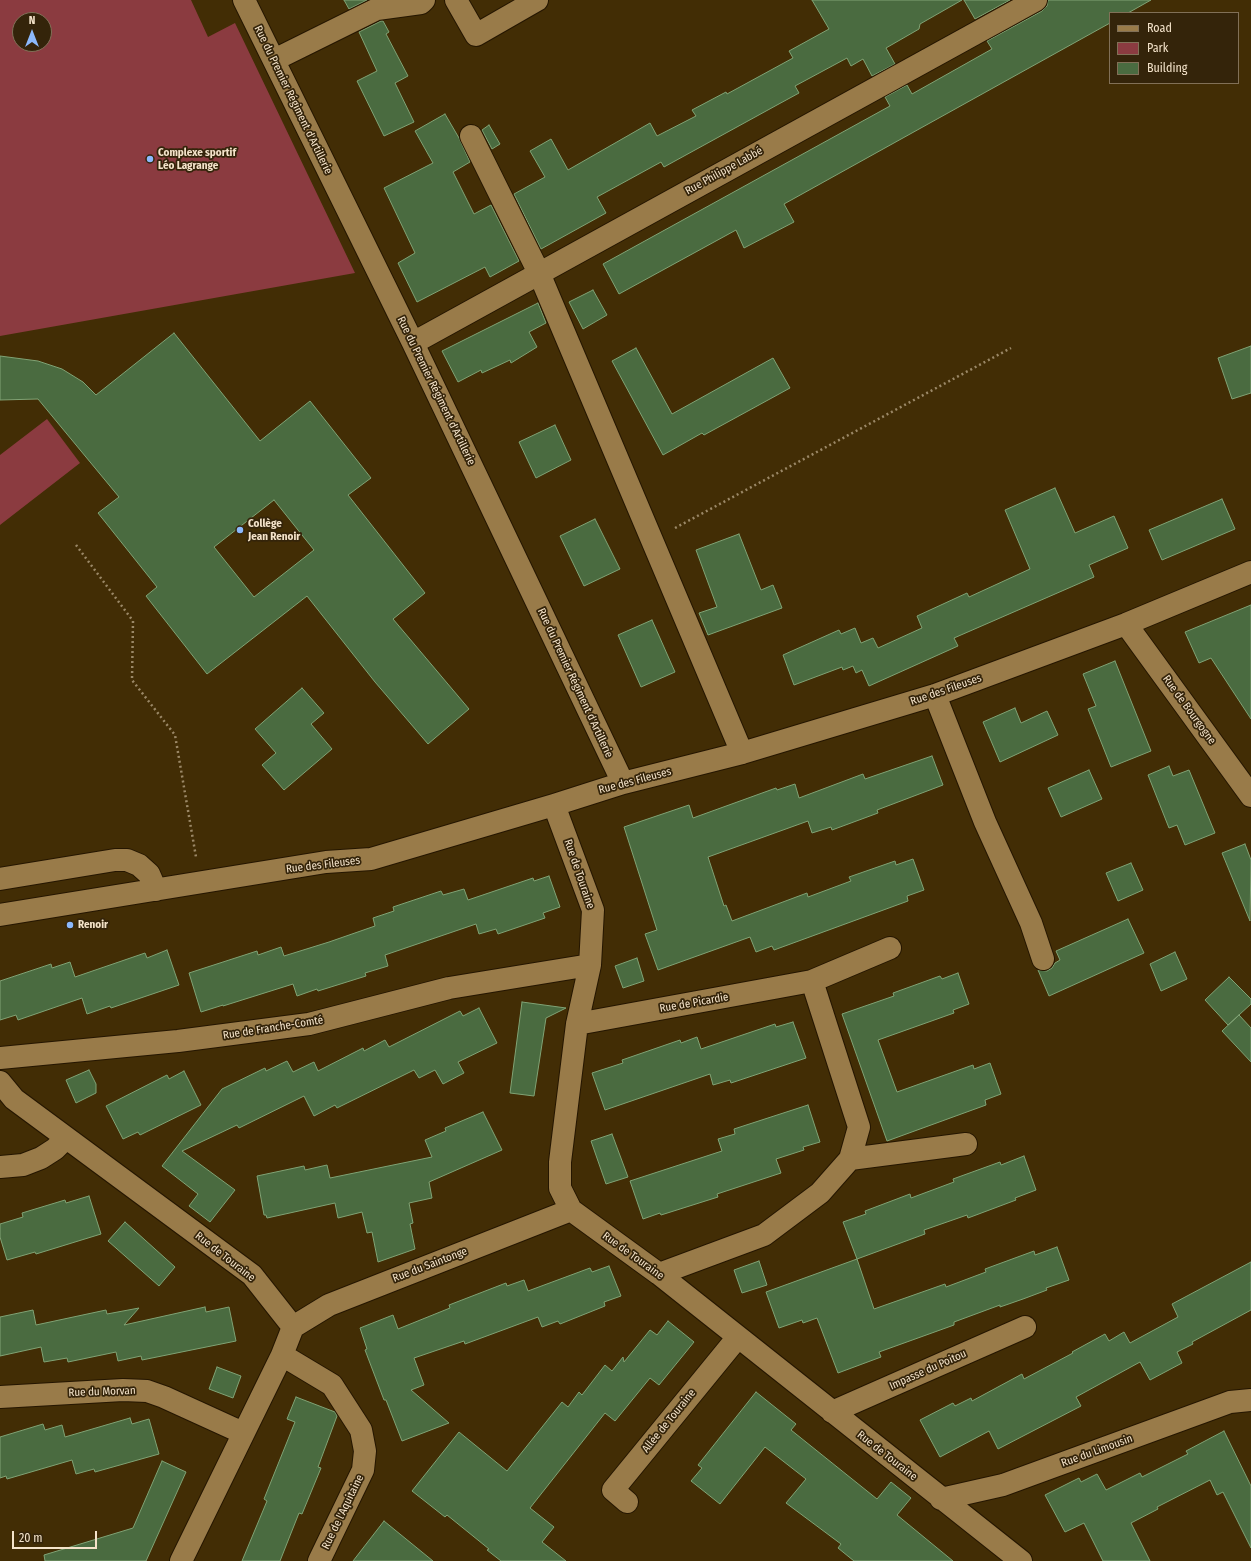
<!DOCTYPE html>
<html>
<head>
<meta charset="utf-8">
<style>
	body { margin:0 }
	#map { position:relative; width:1251px; height:1561px; overflow:hidden; background:#422d05; font-family:"Fira Sans Condensed",sans-serif }
	canvas { display:block }
	.legend { position:absolute; left:1109px; top:12px; width:130px; height:72px; box-sizing:border-box; background:#34240a; border:1px solid #817057; margin:0; padding:5px 7px; list-style:none; font-size:12px; color:#f4e3ca }
	.legend li { display:flex; align-items:center; gap:8px; height:20px }
	.legend b { width:20px; border:1px solid #817057 }
	.north { position:absolute; left:12px; top:12px; width:40px; height:40px; box-sizing:border-box; background:#34240a; border:1px solid #817057; border-radius:50%; rotate:0deg; font-size:11px; font-weight:700; line-height:16px; text-align:center; color:#f4e3ca }
	.north::after { content:''; display:block; margin:auto; width:14px; height:18px; background:#8cb9fc; clip-path:polygon(50% 0,100% 100%,50% 72%,0 100%) }
	.scale { position:absolute; left:12px; top:1531px; width:85px; height:18px; box-sizing:border-box; border:2px solid #f4e3ca; border-top:0; padding-left:5px; font-size:12px; line-height:14px; white-space:nowrap; color:#f4e3ca; -webkit-text-stroke:3px #34240a; paint-order:stroke }
</style>
</head>
<body>
<div id="map">
<canvas width="1251" height="1561"></canvas>
<ul class="legend">
<li><b style="height:5px;background:#997b49"></b>Road</li>
<li><b style="height:11px;background:#8b3b40"></b>Park</li>
<li><b style="height:11px;background:#4a6b40"></b>Building</li>
</ul>
<div class="north">N</div>
<div class="scale">20 m</div>
</div>
<script>
const context = document.querySelector('canvas').getContext('2d');
context.lineJoin = 'round';
function fillPath(path, color) { context.fillStyle = color; context.fill(path, 'evenodd'); }
const toPath = rows => new Path2D(rows.map(r => 'M' + r).join(''));
function stroke(path, color, width, dash) { context.strokeStyle = color; context.lineWidth = width; context.lineCap = dash ? 'butt' : 'round'; context.setLineDash(dash || []); context.stroke(path); }
function write(font, color, halo, rows, align = 'center') {
  context.font = font + ' "Fira Sans Condensed",sans-serif'; context.lineWidth = 3.5; context.setLineDash([]); context.textBaseline = 'middle'; context.strokeStyle = halo; context.fillStyle = color; for (const [text, x, y, turn = 0] of rows) {
    context.save(); context.translate(x, y); context.rotate((+turn || 0) * Math.PI / 180); context.textAlign = isNaN(turn) ? turn : align; if (halo) context.strokeText(text, 0, 0); context.fillText(text, 0, 0); context.restore();
  }
}
fillPath(toPath([
	[0,0,191,0,208,37,235,23,355,273,0,336],
	[20,20,44,20,44,44,20,44],
	[47,419,80,463,0,525,0,455]
]), '#8b3b40');
const building = toPath([
	[344,0,367,0,349,9,344,0],
	[812,0,962,0,920,24,919,29,886,48,895,64,872,76,863,59,851,66,847,58,795,86,799,93,777,105,664,167,661,162,597,197,606,213,541,249,514,194,545,177,530,151,551,139,568,170,650,123,657,136,696,116,692,110,726,92,727,94,793,58,789,51,829,29,812,0],
	[964,0,1010,0,975,19,964,0],
	[1048,0,1151,0,1128,13,1110,13,1110,23,784,204,794,222,744,248,736,230,619,294,603,264,890,106,885,97,907,85,912,94,992,49,987,41,1042,11,1047,6,1048,0],
	[381,21,383,21,389,32,386,34,408,76,395,83,414,122,384,136,357,81,377,71,359,32,381,21],
	[445,114,459,138,470,162,453,172,474,214,491,205,519,261,490,277,485,267,417,302,398,263,415,253,384,188,433,163,415,131,445,114],
	[489,125,500,144,492,149,482,130,489,125],
	[593,290,607,315,583,329,569,302,593,290],
	[538,303,546,323,529,332,537,347,511,363,510,360,482,373,481,370,458,382,442,351,538,303],
	[174,333,260,441,310,401,371,478,348,495,425,593,393,619,469,709,428,744,375,682,307,596,207,674,146,596,157,587,98,513,119,497,38,399,0,400,0,356,38,361,62,369,83,382,96,395,174,333],
	[274,500,314,550,254,597,214,547,274,500],
	[1251,346,1251,393,1232,399,1218,358,1251,346],
	[636,348,672,414,773,358,790,388,704,435,702,433,663,455,612,361,636,348],
	[555,425,571,460,536,478,519,442,555,425],
	[1055,488,1075,533,1114,516,1128,548,1089,565,1094,577,954,638,958,646,869,686,862,670,856,673,853,666,843,670,842,667,794,685,783,655,839,630,841,634,855,628,861,643,873,638,878,648,922,628,917,616,967,593,969,597,1030,569,1005,510,1055,488],
	[1222,499,1235,529,1162,560,1149,530,1222,499],
	[595,519,620,569,584,586,560,536,595,519],
	[739,534,761,590,773,585,782,608,708,635,699,613,717,607,696,550,739,534],
	[1251,605,1251,719,1211,658,1199,663,1185,632,1251,605],
	[652,620,675,672,641,687,618,635,652,620],
	[1115,661,1151,751,1111,767,1088,709,1096,706,1083,674,1115,661],
	[302,688,324,713,311,724,332,749,284,790,262,765,276,753,255,729,302,688],
	[1015,708,1021,723,1047,711,1058,735,1000,762,983,722,1015,708],
	[932,756,943,785,877,810,878,813,832,830,831,827,812,833,808,821,708,857,724,906,726,905,732,921,807,893,808,897,851,881,849,877,895,861,896,865,913,859,924,890,907,896,908,901,774,950,772,946,756,952,750,937,658,970,645,934,657,930,624,827,689,805,693,818,776,788,777,790,795,784,799,798,863,774,865,779,932,756],
	[1169,766,1173,776,1189,770,1215,833,1185,845,1177,825,1169,828,1148,775,1169,766],
	[1089,770,1102,799,1061,817,1048,788,1089,770],
	[1245,844,1251,860,1250,921,1222,853,1245,844],
	[1131,863,1143,890,1118,901,1106,873,1131,863],
	[549,876,560,907,543,913,545,918,498,934,496,929,479,934,476,924,385,955,388,966,365,973,366,976,318,991,317,989,297,996,293,984,223,1006,223,1005,201,1012,189,973,257,951,258,955,281,947,284,956,329,942,375,926,373,918,394,911,393,907,441,891,443,895,464,889,468,900,533,878,534,881,549,876],
	[1128,919,1144,953,1049,996,1038,970,1047,971,1052,968,1055,963,1060,960,1056,951,1128,919],
	[167,950,179,985,111,1008,110,1006,87,1014,82,998,18,1020,16,1015,0,1020,0,981,51,964,52,968,70,962,75,977,145,953,147,958,167,950],
	[1175,952,1187,979,1161,991,1150,964,1175,952],
	[637,958,644,981,623,988,615,966,637,958],
	[958,973,969,1004,953,1010,954,1013,878,1040,897,1092,973,1065,974,1069,990,1063,1001,1094,985,1100,986,1105,887,1141,842,1014,894,996,893,993,940,976,942,979,958,973],
	[1229,977,1251,999,1251,1004,1228,1025,1205,1000,1229,977],
	[522,1002,566,1008,546,1018,534,1096,510,1093,522,1002],
	[479,1008,497,1043,458,1062,464,1073,443,1084,435,1070,419,1078,414,1070,337,1108,335,1105,314,1116,304,1096,239,1128,237,1125,182,1151,235,1190,210,1222,189,1206,198,1194,162,1166,222,1089,265,1068,266,1071,287,1061,293,1072,314,1062,318,1071,363,1048,364,1051,385,1040,389,1047,460,1011,463,1016,479,1008],
	[1239,1015,1251,1028,1251,1062,1222,1031,1239,1015],
	[793,1022,806,1058,731,1083,730,1080,713,1085,710,1074,605,1110,592,1073,623,1063,622,1060,680,1040,681,1043,697,1037,701,1049,775,1024,776,1027,793,1022],
	[89,1070,96,1084,96,1093,76,1103,66,1080,89,1070],
	[184,1071,201,1105,140,1135,138,1132,123,1139,106,1106,167,1075,169,1079,184,1071],
	[808,1105,820,1142,803,1147,804,1150,776,1159,781,1173,717,1194,718,1197,661,1215,660,1213,643,1219,630,1181,722,1151,718,1139,735,1134,734,1129,808,1105],
	[483,1112,502,1150,429,1182,432,1198,409,1203,413,1223,410,1224,415,1249,378,1262,372,1232,367,1233,362,1212,338,1218,335,1203,267,1218,266,1215,264,1215,257,1176,304,1166,305,1170,327,1165,330,1178,432,1157,425,1140,446,1131,445,1128,483,1112],
	[612,1134,628,1177,606,1184,591,1141,612,1134],
	[1024,1156,1036,1190,1015,1198,1016,1200,968,1218,967,1215,924,1230,925,1234,857,1259,843,1222,866,1214,865,1211,910,1194,911,1198,954,1182,953,1179,1000,1162,1001,1165,1024,1156],
	[89,1196,101,1234,36,1254,35,1252,7,1260,0,1237,0,1224,23,1217,22,1213,65,1200,66,1203,89,1196],
	[125,1222,175,1267,159,1286,108,1241,125,1222],
	[1057,1247,1069,1280,1046,1288,1047,1290,1023,1299,1000,1307,1000,1305,954,1322,954,1325,879,1352,881,1357,838,1373,817,1318,803,1323,802,1320,779,1328,766,1292,857,1259,874,1309,945,1284,946,1287,986,1272,985,1269,1034,1251,1035,1255,1057,1247],
	[759,1261,767,1285,742,1293,734,1270,759,1261],
	[1251,1262,1251,1310,1192,1342,1193,1344,1177,1352,1182,1363,1150,1380,1140,1362,1076,1397,1081,1406,998,1449,989,1431,940,1457,920,1420,953,1403,955,1406,971,1398,972,1401,1022,1374,1024,1379,1073,1353,1072,1352,1105,1334,1109,1341,1124,1332,1130,1343,1178,1317,1172,1304,1251,1262],
	[609,1266,621,1296,604,1302,605,1306,560,1324,558,1321,542,1327,538,1317,465,1344,464,1341,414,1358,424,1385,411,1390,449,1423,402,1441,386,1400,384,1400,365,1350,367,1349,360,1328,393,1315,398,1329,450,1308,449,1305,506,1283,507,1286,524,1280,528,1291,590,1268,592,1272,609,1266],
	[205,1307,206,1312,229,1307,236,1341,142,1360,141,1356,118,1361,116,1352,68,1362,67,1358,44,1362,41,1347,0,1356,0,1317,33,1310,36,1325,106,1310,107,1314,139,1308,124,1325,205,1307],
	[668,1321,694,1342,659,1385,650,1378,615,1421,605,1413,530,1508,554,1527,542,1542,566,1561,501,1561,487,1550,489,1549,447,1515,445,1517,412,1491,459,1432,507,1471,562,1402,568,1407,579,1392,582,1395,605,1365,612,1371,623,1357,624,1362,650,1330,657,1335,668,1321],
	[217,1367,241,1376,233,1398,209,1389,217,1367],
	[756,1392,796,1424,791,1430,877,1499,891,1482,911,1498,897,1515,953,1561,854,1561,838,1548,841,1544,786,1503,806,1479,765,1447,720,1504,691,1481,702,1468,698,1465,756,1392],
	[296,1397,335,1412,337,1416,318,1467,321,1468,302,1514,299,1513,280,1561,242,1561,267,1501,264,1499,295,1422,287,1419,296,1397],
	[130,1418,132,1424,149,1419,159,1454,95,1472,94,1469,76,1474,72,1460,7,1479,6,1476,0,1478,0,1437,43,1424,45,1430,62,1425,65,1437,130,1418],
	[1224,1431,1251,1486,1251,1548,1223,1492,1217,1495,1210,1480,1157,1507,1158,1509,1131,1523,1150,1561,1103,1561,1084,1523,1065,1532,1045,1495,1079,1478,1081,1482,1097,1474,1106,1490,1140,1473,1142,1477,1188,1454,1186,1451,1224,1431],
	[162,1461,186,1472,146,1561,45,1561,44,1555,133,1528,162,1461],
	[384,1521,433,1561,353,1561,384,1521]
]);
fillPath(building, '#4a6b40');
stroke(building, '#80a375', 1);
const minor = toPath([
	[244,0,413,343,623,783],
	[456,0,476,35,537,0],
	[274,60,377,9,421,3,424,0],
	[471,136,539,273,742,753],
	[413,343,1036,0],
	[1126,624,1251,796],
	[935,695,985,822,1031,923,1043,959],
	[554,805,593,910,590,965,577,1024,560,1162,560,1188,571,1210,659,1274,1021,1561],
	[0,879,115,860,127,860,139,865,149,874,156,890],
	[0,915,326,862,371,859,554,805,623,783,742,753,935,695,1126,624,1251,572],
	[812,981,890,948],
	[577,1024,812,981,859,1127,850,1159,820,1193,764,1235,659,1274],
	[0,1058,178,1041,309,1024,449,988,590,965],
	[0,1082,14,1099,252,1275,293,1327,282,1355,181,1561],
	[850,1159,966,1144],
	[0,1167,23,1165,41,1158,55,1149,66,1138],
	[293,1327,329,1305,571,1210],
	[282,1355,332,1385,361,1430,365,1451,363,1470,319,1561],
	[0,1397,123,1390,147,1391,164,1397,243,1433],
	[832,1412,1025,1327],
	[941,1499,1003,1485,1230,1402,1251,1400],
	[627,1502,613,1490,738,1337]
]);
stroke(minor, '#251600', 24);
stroke(toPath([
	[675,528,1011,348],
	[76,545,133,621,132,680,175,735,196,857]
]), '#9b8867', 2.5, [2, 3]);
stroke(minor, '#997b49', 22);
for (const [x, y, r, color] of [
	[150,159,4,"#8cb9fc"],
	[240,530,4,"#8cb9fc"],
	[70,925,4,"#8cb9fc"]
]) { const dot = new Path2D(); dot.arc(x, y, r, 0, 2 * Math.PI); context.fillStyle = color; context.fill(dot); stroke(dot, '#34240a', 1.5); }
write('11px', '#f4e3ca', '#34240a', [
	["Rue du Premier Régiment d'Artillerie",293,100,64],
	["Rue Philippe Labbé",724,171,-29],
	["Rue du Premier Régiment d'Artillerie",436,391,64],
	["Rue du Premier Régiment d'Artillerie",575,683,65],
	["Rue des Fileuses",946,690,-19],
	["Rue de Bourgogne",1189,710,54],
	["Rue des Fileuses",635,781,-15],
	["Rue des Fileuses",323,865,-7],
	["Rue de Touraine",579,874,71],
	["Rue de Picardie",694,1003,-10],
	["Rue de Franche-Comté",273,1028,-9],
	["Rue de Touraine",633,1256,36],
	["Rue de Touraine",225,1257,38],
	["Rue du Saintonge",430,1265,-21],
	["Impasse du Poitou",928,1370,-24],
	["Rue du Morvan",102,1392,-2],
	["Allée de Touraine",669,1421,-51],
	["Rue du Limousin",1097,1451,-20],
	["Rue de Touraine",887,1456,38],
	["Rue de l'Aquitaine",343,1512,-64]
]);
write('bold 11px', '#f4e3ca', '#34240a', [
	["Complexe sportif",158,153],
	["Léo Lagrange",158,166],
	["Collège",248,524],
	["Jean Renoir",248,537],
	["Renoir",78,925]
], 'left');
</script>
</body>
</html>
